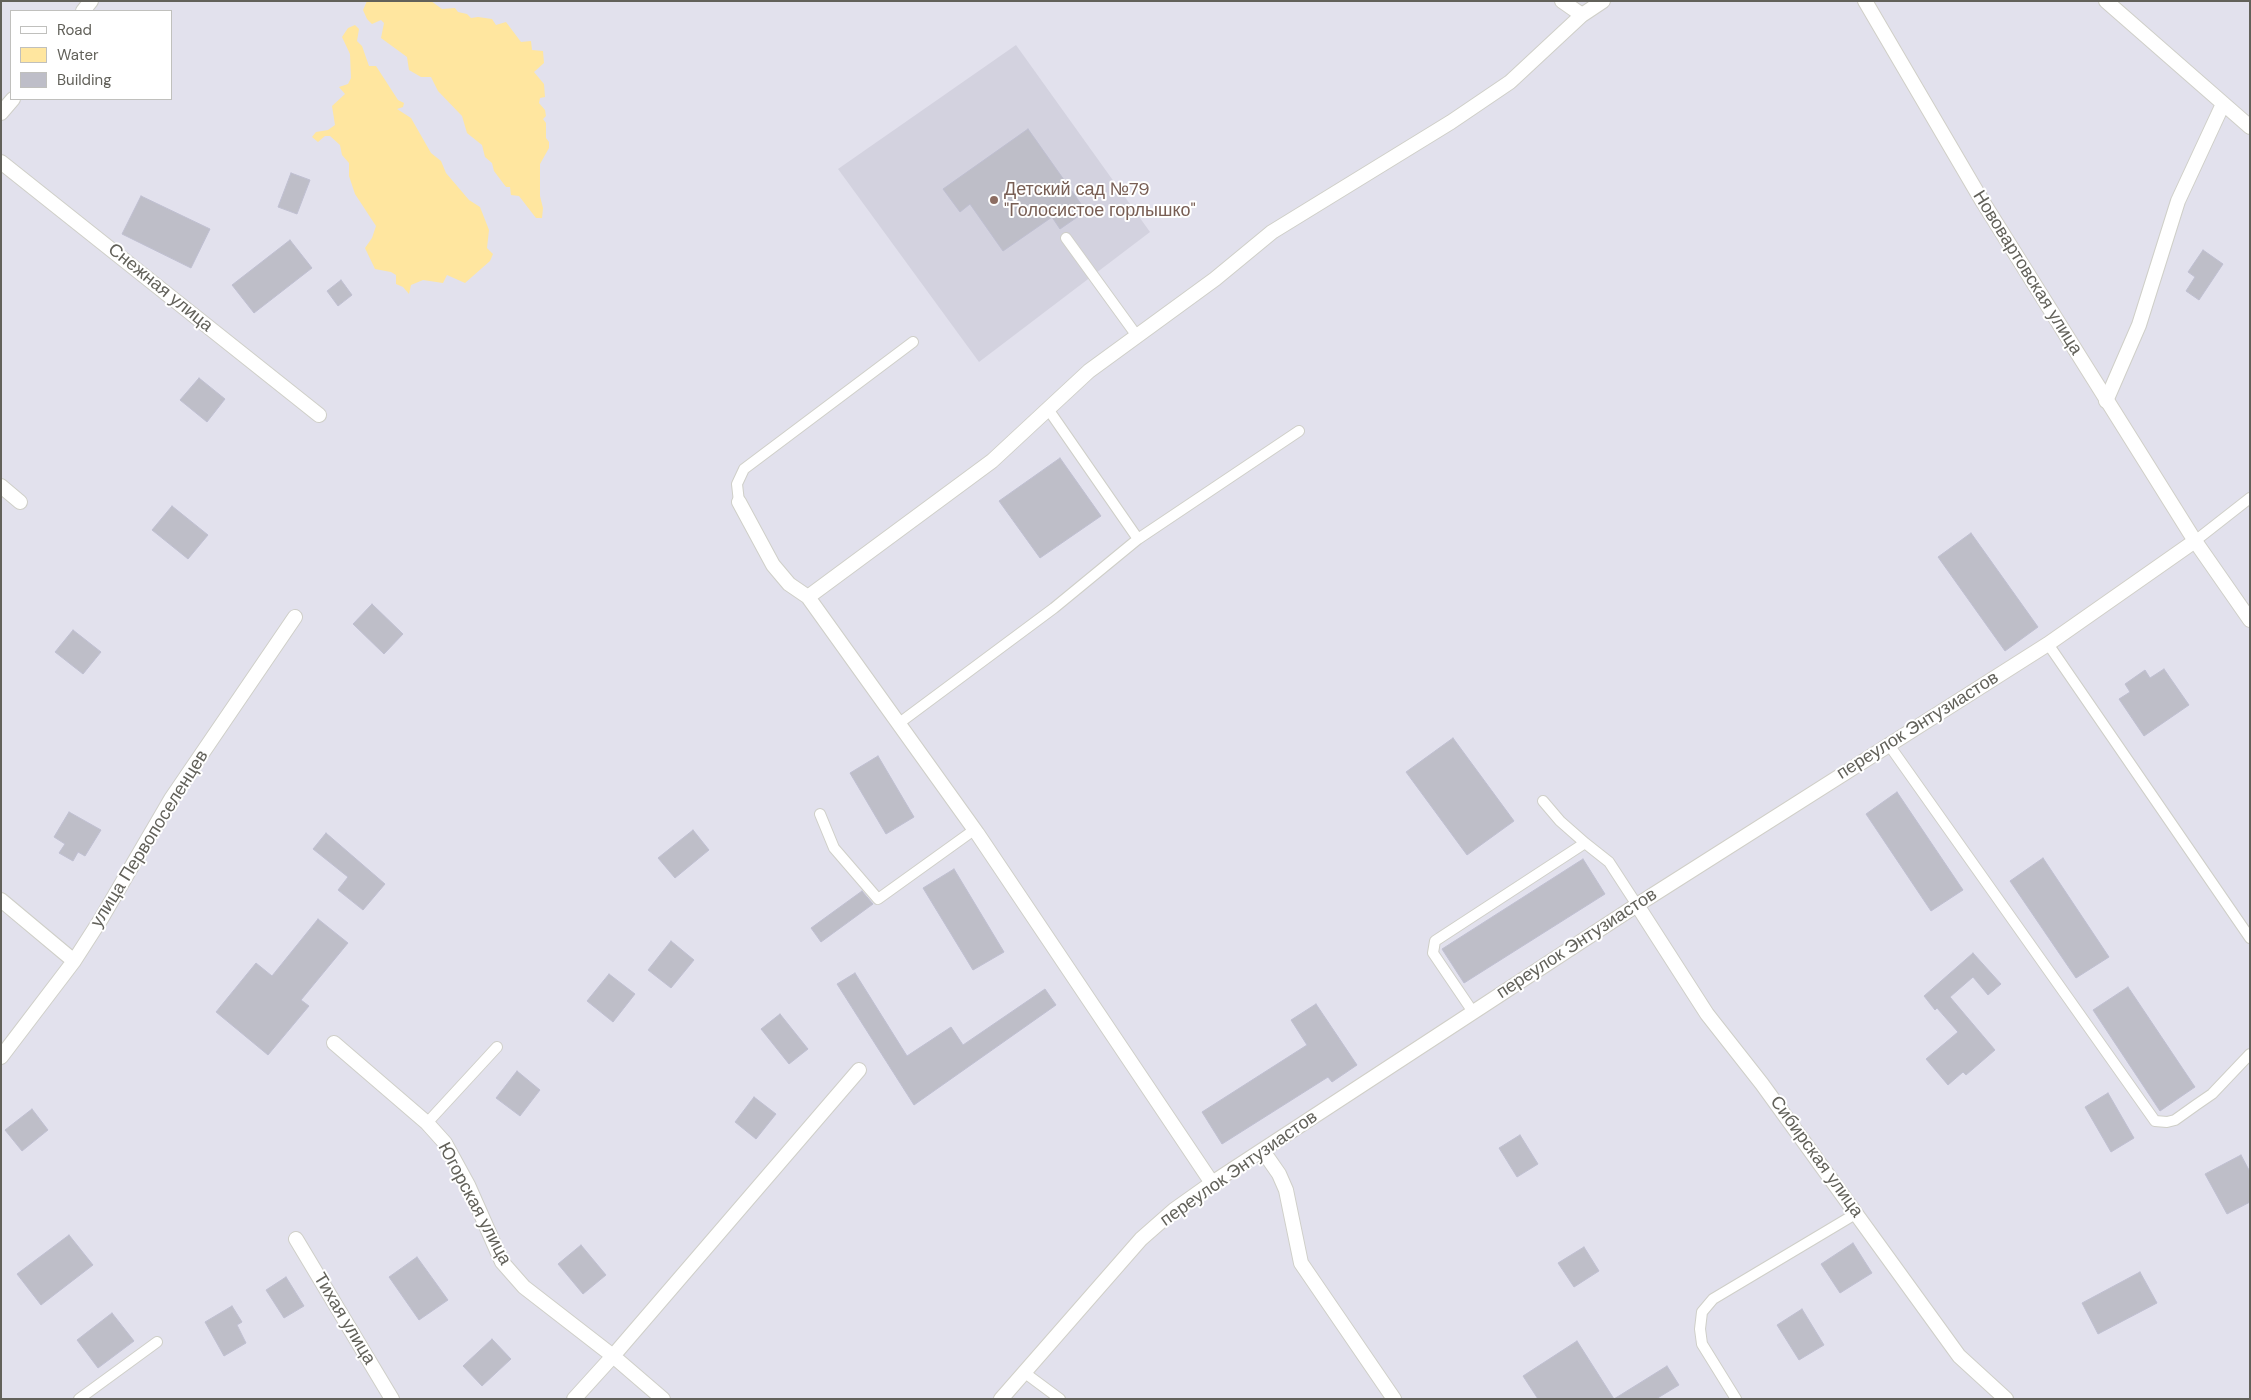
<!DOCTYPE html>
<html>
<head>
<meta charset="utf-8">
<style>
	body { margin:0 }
	#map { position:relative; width:2251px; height:1400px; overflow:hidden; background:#e2e1ed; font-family:"DM Sans",sans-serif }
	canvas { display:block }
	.frame { position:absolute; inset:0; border:2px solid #62615a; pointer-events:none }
	.legend { position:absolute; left:10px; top:10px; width:162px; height:90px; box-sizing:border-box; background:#fff; border:1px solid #c0c0bd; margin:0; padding:6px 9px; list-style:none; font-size:15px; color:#62615a }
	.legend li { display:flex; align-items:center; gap:10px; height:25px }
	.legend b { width:25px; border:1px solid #c0c0bd }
</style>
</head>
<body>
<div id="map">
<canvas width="2251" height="1400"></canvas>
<div class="frame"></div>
<ul class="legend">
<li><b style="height:6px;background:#fff"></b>Road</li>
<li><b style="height:14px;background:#ffe69f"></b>Water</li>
<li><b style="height:14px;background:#bebec8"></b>Building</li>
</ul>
</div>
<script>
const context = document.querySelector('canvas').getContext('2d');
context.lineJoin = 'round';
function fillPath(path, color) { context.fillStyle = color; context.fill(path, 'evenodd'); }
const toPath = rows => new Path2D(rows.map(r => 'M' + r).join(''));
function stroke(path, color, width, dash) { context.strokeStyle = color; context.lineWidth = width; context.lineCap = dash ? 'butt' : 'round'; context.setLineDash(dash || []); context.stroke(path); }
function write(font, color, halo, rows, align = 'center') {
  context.font = font + ' "DM Sans",sans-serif'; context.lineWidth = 4; context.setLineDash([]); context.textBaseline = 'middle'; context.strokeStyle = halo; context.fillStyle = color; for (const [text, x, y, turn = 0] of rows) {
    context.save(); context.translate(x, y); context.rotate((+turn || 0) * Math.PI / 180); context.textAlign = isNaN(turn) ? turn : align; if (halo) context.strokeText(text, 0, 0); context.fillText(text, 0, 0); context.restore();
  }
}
fillPath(toPath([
	[1016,45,1150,232,979,362,838,169]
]), '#d3d2df');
fillPath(toPath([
	[367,1,431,1,442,9,455,8,458,12,467,14,471,18,478,17,492,19,496,25,506,22,521,42,531,41,532,50,543,51,544,63,534,72,544,84,545,97,540,98,539,103,545,110,546,116,543,119,546,123,546,138,549,142,549,148,540,164,540,196,543,208,542,218,536,218,519,196,511,195,510,187,506,187,494,171,492,163,485,157,482,145,467,133,462,116,438,91,431,77,421,77,409,70,407,57,381,38,384,23,381,20,372,24,367,19,363,10],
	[355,25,359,29,357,41,362,46,369,66,376,66,398,100,404,103,403,107,397,109,411,118,431,153,441,161,446,173,469,200,480,207,489,230,487,248,493,254,490,261,465,283,447,275,443,283,423,280,411,285,409,294,403,287,396,284,396,275,391,272,375,269,365,248,372,238,376,226,355,194,349,176,349,163,342,155,340,145,330,136,325,136,318,142,312,137,316,132,328,130,335,125,332,106,345,94,339,87,348,84,351,78,350,54,342,37,348,28]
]), '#ffe69f');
const building = toPath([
	[1028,129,1086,211,1060,229,1052,217,1003,251,970,204,960,212,943,189,1028,129],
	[291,173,310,180,297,214,278,207,291,173],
	[141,196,210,229,191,268,122,234,141,196],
	[290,240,312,268,254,313,232,285,290,240],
	[2203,250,2223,264,2199,300,2186,291,2195,277,2188,272,2203,250],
	[341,280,352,295,338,306,327,291,341,280],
	[199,378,225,399,207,422,180,400,199,378],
	[1060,458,1101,516,1040,558,999,501,1060,458],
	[172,506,208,535,188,559,152,530,172,506],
	[1971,533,2038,627,2005,651,1938,557,1971,533],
	[372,604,403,634,384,654,353,624,372,604],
	[73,630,101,652,83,674,55,652,73,630],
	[2164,669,2189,705,2144,736,2119,699,2130,692,2125,684,2145,670,2150,678,2164,669],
	[1453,738,1514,821,1467,855,1406,772,1453,738],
	[878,756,914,817,886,834,850,773,878,756],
	[1897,792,1963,890,1931,911,1866,814,1897,792],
	[69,812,101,830,85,856,78,852,73,861,59,853,65,844,54,837,69,812],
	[693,830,709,850,675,878,658,858,693,830],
	[326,833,385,884,363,910,338,890,348,877,313,849,326,833],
	[2043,858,2109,957,2076,978,2010,881,2043,858],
	[1583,859,1605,894,1464,983,1442,949,1583,859],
	[954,869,1004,952,973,970,923,888,954,869],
	[862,891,873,904,821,942,811,928,862,891],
	[318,919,348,943,301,1000,309,1006,268,1055,216,1012,256,963,272,976,318,919],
	[671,941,694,960,671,988,648,970,671,941],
	[1973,953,2001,984,1988,995,1973,977,1950,997,1995,1050,1966,1075,1963,1072,1948,1085,1926,1059,1958,1032,1937,1008,1935,1010,1924,996,1973,953],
	[855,973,907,1056,951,1027,963,1045,1045,989,1056,1005,914,1105,837,984,855,973],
	[609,974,635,994,613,1022,587,1001,609,974],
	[2128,987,2195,1087,2160,1111,2093,1010,2128,987],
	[1316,1004,1357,1065,1332,1082,1328,1077,1222,1144,1202,1112,1307,1045,1291,1020,1316,1004],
	[780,1014,808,1049,789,1064,761,1029,780,1014],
	[517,1071,540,1090,520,1116,496,1098,517,1071],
	[2108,1093,2134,1138,2111,1152,2085,1107,2108,1093],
	[754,1097,776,1114,756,1139,735,1122,754,1097],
	[32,1109,48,1130,22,1151,5,1130,32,1109],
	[1520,1135,1538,1164,1517,1177,1499,1148,1520,1135],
	[2241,1155,2250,1172,2250,1202,2227,1214,2205,1174,2241,1155],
	[69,1235,93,1265,41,1305,17,1274,69,1235],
	[1853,1243,1872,1273,1840,1293,1821,1264,1853,1243],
	[581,1245,606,1275,583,1294,558,1264,581,1245],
	[1584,1247,1599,1271,1574,1287,1558,1263,1584,1247],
	[417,1257,448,1300,419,1320,389,1277,417,1257],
	[2140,1272,2157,1303,2098,1334,2082,1303,2140,1272],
	[286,1277,304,1306,284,1318,266,1290,286,1277],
	[232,1306,242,1322,237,1325,246,1343,224,1356,205,1322,232,1306],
	[1802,1309,1824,1345,1799,1360,1777,1325,1802,1309],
	[112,1313,134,1341,98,1368,77,1340,112,1313],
	[492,1339,511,1359,482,1386,463,1366,492,1339],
	[1577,1341,1614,1399,1538,1399,1523,1376,1577,1341],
	[1667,1366,1679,1385,1656,1399,1614,1399,1667,1366]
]);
fillPath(building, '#bebec8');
stroke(building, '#bfbfd1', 1);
const service = toPath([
	[1066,238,1137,336],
	[1048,409,1138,539],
	[739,502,737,484,744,469,913,342],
	[2195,541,2250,498],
	[2048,644,2250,938],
	[898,724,1054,608,1138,539,1299,431],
	[1889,745,2155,1121,2167,1122,2175,1120,2196,1105,2212,1094,2250,1054],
	[1543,801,1560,821,1585,843],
	[820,814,834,848,878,899,974,830],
	[1473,1012,1433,953,1435,941,1585,843,1609,862,1637,905],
	[427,1123,497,1047],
	[1025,1373,1060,1399],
	[79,1399,157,1342],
	[1736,1399,1702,1344,1700,1329,1702,1312,1713,1299,1857,1213]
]);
const minor = toPath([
	[1562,1,1582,15],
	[2106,1,2250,127],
	[83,11,91,1],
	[1,113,13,99],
	[1,162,319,415],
	[2106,401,2139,325,2178,201,2223,104],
	[1,486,20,502],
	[739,502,773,565,789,584,808,597,977,833,1212,1183],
	[2195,541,2250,620],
	[808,597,992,461,1089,371,1215,279,1272,232,1451,122,1510,82,1582,15,1603,1],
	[1,900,74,961],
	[1637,905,1707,1014,1762,1084,1959,1356,2006,1399],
	[334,1043,427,1123,445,1143,468,1185,502,1262,524,1287,613,1356,663,1399],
	[1,1057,74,961,101,919,171,799,295,617],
	[1263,1151,1279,1174,1286,1190,1301,1263,1394,1399],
	[296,1239,392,1399],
	[574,1399,613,1356,859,1070]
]);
const secondary = toPath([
	[1001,1399,1141,1239,1174,1210,1212,1183,1637,905,2048,644,2195,541,1981,199,1865,1]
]);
stroke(service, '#cfcfc8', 12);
stroke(minor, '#cfcfc8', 16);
stroke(secondary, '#d0cfc7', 16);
stroke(service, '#fff', 10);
stroke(minor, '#fff', 14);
stroke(secondary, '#fff', 14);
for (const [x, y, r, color] of [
	[994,200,5,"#8d6e63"]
]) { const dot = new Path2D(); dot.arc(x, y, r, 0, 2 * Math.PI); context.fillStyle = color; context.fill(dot); stroke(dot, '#fff', 2); }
write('18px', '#785e54', '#fff', [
	["Детский сад №79",1004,190],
	["\"Голосистое горлышко\"",1004,211]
], 'left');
write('18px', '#62615a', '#fff', [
	["Нововартовская улица",2027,273,58],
	["Снежная улица",160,288,39],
	["переулок Энтузиастов",1918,726,-32],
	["улица Первопоселенцев",150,839,-58],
	["переулок Энтузиастов",1577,944,-33],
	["Сибирская улица",1816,1157,54],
	["переулок Энтузиастов",1239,1169,-35],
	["Югорская улица",474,1204,62],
	["Тихая улица",344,1319,59]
]);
</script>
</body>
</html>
